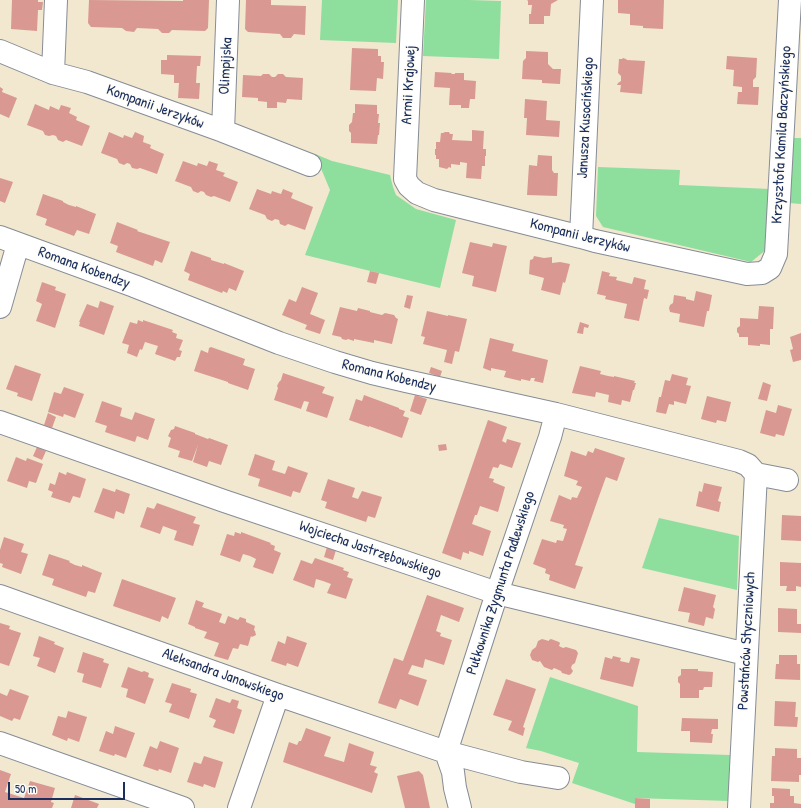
<!DOCTYPE html>
<html>
<head>
<meta charset="utf-8">
<style>
	body { margin:0 }
	#map { position:relative; width:801px; height:808px; overflow:hidden; background:#f1e8cf; font-family:"Patrick Hand",sans-serif }
	canvas { display:block }
	.scale { position:absolute; left:8px; top:782px; width:117px; height:18px; box-sizing:border-box; border:2px solid #1b2f5e; border-top:0; padding-left:5px; font-size:12px; line-height:14px; white-space:nowrap; color:#1b2f5e; -webkit-text-stroke:3px #fdfcf7; paint-order:stroke }
</style>
</head>
<body>
<div id="map">
<canvas width="801" height="808"></canvas>
<div class="scale">50 m</div>
</div>
<script>
const context = document.querySelector('canvas').getContext('2d');
context.lineJoin = 'round';
function fillPath(path, color) { context.fillStyle = color; context.fill(path, 'evenodd'); }
const toPath = rows => new Path2D(rows.map(r => 'M' + r).join(''));
function stroke(path, color, width, dash) { context.strokeStyle = color; context.lineWidth = width; context.lineCap = dash ? 'butt' : 'round'; context.setLineDash(dash || []); context.stroke(path); }
function write(font, color, halo, rows, align = 'center') {
  context.font = font + ' "Patrick Hand",sans-serif'; context.lineWidth = 3; context.setLineDash([]); context.textBaseline = 'middle'; context.strokeStyle = halo; context.fillStyle = color; for (const [text, x, y, turn = 0] of rows) {
    context.save(); context.translate(x, y); context.rotate((+turn || 0) * Math.PI / 180); context.textAlign = isNaN(turn) ? turn : align; if (halo) context.strokeText(text, 0, 0); context.fillText(text, 0, 0); context.restore();
  }
}
fillPath(toPath([
	[322,0,398,0,396,43,320,40],
	[426,0,469,0,501,1,499,59,423,56],
	[792,138,801,138,801,204,789,203],
	[315,154,332,161,390,175,393,187,396,195,416,209,456,220,440,288,305,255,330,190],
	[598,167,680,170,679,185,770,189,767,249,751,262,603,227,596,216],
	[659,518,739,536,737,590,642,568],
	[550,677,638,706,637,752,730,755,729,801,635,798,635,804,572,783,579,763,541,751,526,748]
]), '#8ede9e');
fillPath(toPath([
	[12,0,38,0,38,2,43,2,42,10,38,10,37,31,11,29],
	[89,0,183,1,183,0,209,0,208,28,205,31,172,30,169,33,162,33,158,29,137,28,134,32,126,31,122,28,91,27,88,23],
	[246,0,271,0,271,5,306,6,305,35,294,34,291,38,283,38,280,34,248,32,245,29],
	[527,0,558,0,551,4,550,16,544,16,544,24,529,24,529,14,531,14,532,5,528,5,528,1],
	[618,0,664,0,663,29,643,28,643,26,630,25,630,14,618,13],
	[352,48,378,49,378,56,381,56,381,62,384,62,383,79,377,78,376,91,350,90],
	[526,51,548,52,548,64,553,69,561,69,560,84,542,83,542,80,522,79,523,61,526,58],
	[167,55,201,56,200,66,197,66,196,83,200,83,199,99,178,98,179,83,174,83,174,75,161,74,161,60,167,60],
	[727,56,757,58,756,77,753,80,753,87,759,87,758,105,737,104,738,92,742,92,742,87,733,86,734,70,726,69],
	[623,58,626,59,627,60,645,61,642,94,620,92,621,85,617,85,618,83,621,81,621,76,618,73,619,59,622,59],
	[435,72,452,73,451,74,455,74,455,73,464,73,464,80,476,81,475,99,470,99,469,108,461,108,461,105,449,105,450,88,434,87],
	[263,74,269,74,272,77,275,77,278,74,283,74,286,77,303,78,302,100,287,99,286,103,277,102,277,108,267,108,267,102,258,101,258,98,242,97,243,75,261,76],
	[0,87,3,89,2,92,17,98,9,118,0,114],
	[525,99,547,101,546,120,560,121,559,137,526,135,527,118,524,118],
	[35,104,49,110,50,106,59,110,61,105,71,108,69,113,77,117,76,120,90,126,82,146,66,140,63,142,58,140,56,136,53,135,49,136,45,135,43,131,27,125],
	[355,104,377,105,377,114,379,114,378,123,380,123,379,135,378,135,377,144,351,143,351,133,349,131,349,125,352,122,353,113,355,113],
	[472,130,484,131,483,149,486,149,486,156,485,156,485,166,482,166,481,179,466,178,467,163,460,162,460,165,451,164,451,168,449,167,447,169,439,167,439,159,436,159,436,155,435,155,435,149,436,149,436,142,440,142,441,133,443,133,445,132,449,132,450,134,453,134,452,140,472,141],
	[109,132,123,138,124,135,132,138,135,132,144,136,143,142,151,145,150,148,164,154,157,174,140,168,137,169,132,168,130,164,127,163,124,165,119,163,117,159,101,153],
	[538,155,552,156,552,170,554,173,558,173,557,196,527,195,529,165,537,166],
	[183,161,197,166,198,163,207,166,209,161,218,164,216,170,225,173,223,176,238,182,230,202,214,196,211,197,206,195,204,192,201,191,198,193,193,191,191,187,175,181],
	[0,178,13,182,5,203,0,201],
	[257,189,271,194,272,191,281,194,283,189,293,193,291,198,313,207,305,230,288,224,285,226,280,224,279,220,275,219,272,221,267,219,265,215,249,209],
	[43,194,63,201,63,202,69,205,76,207,76,206,96,214,89,234,77,230,74,236,45,225,47,219,36,215],
	[117,222,138,230,137,231,170,242,162,263,155,260,153,266,116,252,118,246,110,243],
	[470,242,492,247,493,243,507,246,496,292,472,286,474,276,462,273],
	[191,251,211,258,211,260,224,264,224,263,244,271,236,291,229,288,227,293,223,291,222,293,188,280,190,274,184,271],
	[534,256,544,258,552,257,552,263,560,262,570,264,565,283,563,282,560,295,541,290,544,278,529,274,530,260,533,259],
	[370,271,379,273,376,284,367,282],
	[602,271,610,273,609,276,617,277,616,280,632,284,634,277,646,280,644,289,649,290,647,299,644,298,639,321,624,318,627,304,605,299,606,296,597,294],
	[42,282,56,287,55,290,66,294,55,328,36,321,42,304,36,301],
	[302,287,318,293,310,314,325,320,320,334,305,329,307,325,282,315,289,299,296,302],
	[696,291,712,295,709,311,707,311,704,327,679,322,680,314,670,312,669,308,670,305,673,303,674,295,686,297,686,299,694,301],
	[407,295,413,296,410,309,404,307],
	[100,301,114,306,104,335,79,326,80,322,79,322,87,304,98,308],
	[759,306,774,307,773,329,770,329,770,345,760,344,760,346,748,345,748,337,739,337,739,334,737,332,737,328,740,326,740,318,758,319],
	[340,307,357,311,358,308,370,311,370,312,382,315,385,313,394,315,396,318,398,319,392,344,374,340,374,343,354,339,354,341,348,339,346,340,342,339,341,337,332,335],
	[427,311,448,316,448,315,467,319,459,352,455,351,452,364,444,362,447,350,423,344,425,337,421,336],
	[138,320,143,322,143,320,173,330,172,332,177,334,176,338,183,340,179,350,182,351,180,357,177,357,175,361,155,354,158,346,145,342,142,350,140,349,137,357,127,353,129,345,122,343,130,322,137,324],
	[580,322,589,325,588,328,584,327,583,334,577,333],
	[801,333,801,360,793,362,790,350,793,349,790,337],
	[490,338,514,344,512,351,548,360,543,383,534,381,535,378,531,378,530,381,521,379,521,381,504,377,506,371,491,368,491,371,483,368],
	[211,347,245,359,243,365,255,369,248,390,228,383,228,382,194,371,201,350,208,353,209,348],
	[15,365,41,374,32,401,17,396,18,393,6,389],
	[580,366,601,371,600,374,608,376,614,377,614,376,635,381,634,383,636,383,634,390,633,390,630,402,622,400,621,405,608,402,609,395,596,392,595,397,572,393],
	[431,367,442,371,440,377,429,373],
	[283,373,325,387,322,393,334,397,327,418,306,411,309,402,304,401,301,409,274,400,278,388,277,386,279,382,281,380],
	[672,374,688,378,686,385,691,386,686,404,674,401,674,405,669,404,666,414,656,412,659,397,661,397,665,380,670,381],
	[763,382,771,385,767,401,758,399],
	[64,387,84,394,75,418,64,414,63,417,48,412,54,392,61,394],
	[364,395,399,408,399,409,405,411,403,416,409,418,402,438,369,426,369,427,349,420,356,399,362,401],
	[415,395,427,399,421,415,410,411],
	[707,396,731,402,726,422,717,420,716,423,701,419],
	[102,401,122,408,120,416,132,420,135,412,155,419,148,440,137,436,135,442,105,432,107,426,95,422],
	[778,405,792,409,784,436,776,434,775,437,760,433,766,410,776,413],
	[48,413,56,417,52,428,44,425],
	[488,420,507,427,502,441,506,443,507,439,521,443,512,468,500,464,498,468,493,467,489,478,494,479,493,482,505,487,498,512,480,506,477,515,475,515,472,524,491,531,483,556,469,551,469,554,463,552,461,560,442,553],
	[175,426,195,433,195,434,208,439,209,438,228,445,221,465,209,461,207,467,193,462,198,445,192,461,178,457,180,451,168,447,171,438,168,436,171,430,174,429],
	[446,444,447,450,439,451,438,445],
	[37,447,46,451,42,460,33,456],
	[595,448,625,458,617,481,606,477,598,499,575,565,583,567,575,589,549,580,550,575,545,573,546,569,533,564,542,539,556,543,557,540,563,541,567,529,563,528,564,525,550,521,559,495,571,500,572,497,577,498,582,487,576,485,578,481,564,476,571,451,586,456,588,451,593,453],
	[255,454,275,461,272,470,285,474,288,466,308,473,300,493,293,491,291,497,258,486,260,479,248,475],
	[16,457,26,461,27,458,43,464,36,483,29,481,27,488,7,481],
	[59,472,66,475,67,472,86,479,80,498,73,496,70,503,51,497,53,492,48,490,50,483,55,485],
	[328,479,355,488,352,497,358,499,362,491,382,497,375,518,368,516,366,522,325,508,327,502,321,500],
	[704,483,722,487,718,501,721,502,719,512,696,506,699,491,702,492],
	[103,488,115,492,116,489,130,494,124,514,116,511,114,519,94,512],
	[157,503,196,517,193,523,200,525,193,546,174,540,177,531,163,526,160,534,140,527,147,507,154,509],
	[782,515,801,516,801,541,781,540],
	[235,532,241,534,241,532,271,543,270,544,275,546,274,550,281,553,273,574,253,567,256,559,250,556,243,554,240,562,220,555,227,534,234,536],
	[4,537,24,544,21,552,28,554,21,574,2,567,3,564,0,563,0,550],
	[327,547,336,550,333,560,324,557],
	[49,554,70,561,69,562,75,565,82,567,82,565,102,573,95,593,88,591,86,597,52,585,54,579,42,575],
	[315,558,344,568,343,570,349,572,347,577,353,579,346,599,327,593,331,584,323,581,316,579,314,588,293,580,301,560,312,564],
	[780,562,801,563,801,587,796,586,796,591,786,591,787,586,780,586],
	[122,579,176,598,168,619,162,616,160,622,113,606],
	[684,587,716,595,713,607,715,609,713,619,706,617,704,626,688,622,690,613,678,611],
	[427,595,464,608,459,622,441,615,436,631,441,633,440,636,452,640,444,665,425,659,423,668,412,665,408,674,427,680,418,706,400,699,396,709,378,703,394,658,403,661],
	[196,600,204,603,202,607,222,614,219,622,225,624,228,616,238,620,240,617,246,619,246,622,255,626,254,630,255,631,256,635,252,637,251,636,248,646,240,644,238,649,233,648,228,660,214,656,219,643,204,638,207,632,195,628,195,627,188,624],
	[778,608,797,609,797,624,801,624,801,633,778,632],
	[0,623,10,626,9,629,21,633,9,666,0,663],
	[39,636,55,642,54,644,64,648,55,673,37,666,40,658,33,656],
	[287,636,307,643,298,667,287,663,286,666,271,661,278,641,285,644],
	[542,639,549,641,549,640,551,639,559,642,560,643,559,646,563,648,566,647,576,650,578,653,575,663,572,665,571,668,573,671,571,674,569,675,562,673,561,671,554,668,552,670,544,667,540,661,538,662,532,660,530,655,532,650,536,647,538,641],
	[83,652,104,659,103,662,109,664,101,688,82,682,84,674,77,672],
	[779,655,797,655,797,664,800,664,800,680,775,679,776,664,779,664],
	[613,656,621,658,620,661,629,663,631,657,640,659,633,687,600,679,605,657,612,659],
	[128,667,142,672,144,671,149,673,148,677,154,679,145,704,126,697,128,689,121,687],
	[681,669,698,669,698,671,713,672,712,687,704,687,703,690,699,690,699,698,680,698,680,684,678,682,678,677,681,675],
	[506,679,536,689,523,727,525,728,523,736,508,730,512,721,493,715],
	[172,683,191,689,190,692,197,694,189,719,169,712,172,704,165,702],
	[10,689,29,696,20,720,14,718,12,721,0,716,0,693,7,696],
	[216,698,230,703,232,699,239,701,237,708,242,710,234,734,213,727,216,720,209,717],
	[775,701,796,702,795,717,798,717,797,727,774,726],
	[68,711,87,717,79,742,68,738,67,741,52,735,58,716,66,718],
	[682,718,718,719,718,729,712,729,711,734,713,734,712,743,690,742,690,731,681,731],
	[115,726,135,733,126,758,115,754,114,756,99,751,106,731,113,734],
	[306,728,331,737,324,756,344,762,349,743,374,752,370,765,377,767,374,772,378,774,372,793,283,762,289,742,297,745,299,741,301,741],
	[160,741,179,748,171,773,159,769,158,771,143,766,150,746,157,749],
	[775,748,797,749,797,758,801,758,801,775,799,775,799,782,771,781,772,756,775,756],
	[204,756,223,762,215,788,204,784,203,787,187,782,194,762,201,764],
	[0,770,11,774,5,792,24,798,30,781,55,788,51,802,54,803,52,808,0,808],
	[419,771,423,775,430,808,405,808,397,776],
	[772,788,790,789,790,796,794,796,794,803,801,804,801,808,770,808,770,803,774,803,774,796,772,796],
	[75,795,99,804,97,808,71,808],
	[635,798,650,799,650,808,635,808]
]), '#d99992');
const minor = toPath([
	[413,0,405,179,409,186,417,193,434,200,581,237,595,241,747,274,762,273,770,268,776,254,790,0],
	[0,51,53,73,87,82,223,131,310,165],
	[53,73,56,0],
	[223,131,228,0],
	[0,237,134,286,279,343,335,362,372,373,406,381,556,414,739,461,748,465,756,474,787,480],
	[581,237,592,0],
	[0,307,18,244],
	[0,422,224,501,497,593,746,654],
	[0,596,278,695,446,752,521,772,558,778],
	[0,743,183,808],
	[446,752,497,593,550,437,556,414],
	[446,752,453,772,455,788,460,808],
	[239,808,278,695],
	[739,808,756,474]
]);
stroke(minor, '#868c96', 24);
stroke(minor, '#fff', 22);
write('15px', '#1b2f5e', '#fdfcf7', [
	["Olimpijska",226,66,-87],
	["Armii Krajowej",409,85,-87],
	["Kompanii Jerzyków",155,107,20],
	["Janusza Kusocińskiego",586,118,-87],
	["Krzysztofa Kamila Baczyńskiego",782,135,-87],
	["Kompanii Jerzyków",580,236,14],
	["Romana Kobendzy",84,268,20],
	["Romana Kobendzy",389,376,14],
	["Wojciecha Jastrzębowskiego",370,550,19],
	["Pułkownika Zygmunta Padlewskiego",501,583,-72],
	["Powstańców Styczniowych",747,641,-87],
	["Aleksandra Janowskiego",223,675,20]
]);
</script>
</body>
</html>
